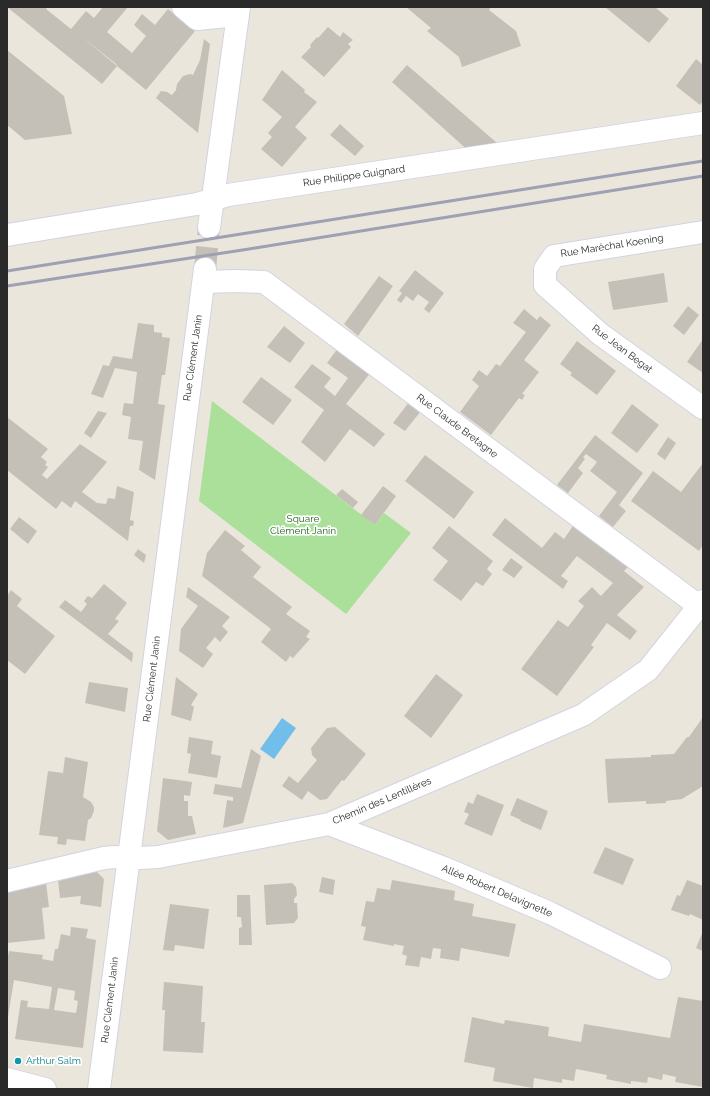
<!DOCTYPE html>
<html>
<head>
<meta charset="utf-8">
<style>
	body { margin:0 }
	#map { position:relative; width:710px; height:1096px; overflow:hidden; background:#ebe6dc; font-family:Raleway,sans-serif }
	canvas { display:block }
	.frame { position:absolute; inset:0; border:8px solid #2a2a2a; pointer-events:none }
</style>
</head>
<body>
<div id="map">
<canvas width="710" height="1096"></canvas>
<div class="frame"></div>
</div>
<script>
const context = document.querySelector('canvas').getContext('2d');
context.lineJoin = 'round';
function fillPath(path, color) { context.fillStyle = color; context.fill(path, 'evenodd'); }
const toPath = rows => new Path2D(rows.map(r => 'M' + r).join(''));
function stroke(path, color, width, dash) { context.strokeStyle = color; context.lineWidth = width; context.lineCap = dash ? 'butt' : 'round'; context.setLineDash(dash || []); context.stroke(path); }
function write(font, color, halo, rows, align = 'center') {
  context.font = font + ' Raleway,sans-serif'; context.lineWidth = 3.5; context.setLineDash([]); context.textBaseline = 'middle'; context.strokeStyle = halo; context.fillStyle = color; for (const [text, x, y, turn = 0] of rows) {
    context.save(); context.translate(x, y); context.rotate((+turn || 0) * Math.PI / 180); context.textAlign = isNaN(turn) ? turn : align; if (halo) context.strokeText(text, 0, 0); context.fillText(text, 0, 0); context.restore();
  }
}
fillPath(toPath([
	[212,401,375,525,384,513,411,533,346,614,199,501]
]), '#aae09a');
fillPath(toPath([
	[282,718,296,728,274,759,260,749]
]), '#72beea');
fillPath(toPath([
	[7,7,48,7,46,9,71,29,86,11,94,18,103,7,128,7,107,32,132,53,146,36,134,25,142,14,155,25,168,9,195,31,146,90,117,66,116,64,81,36,117,66,102,84],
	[406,7,491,7,489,10,516,31,521,46,462,67,459,57,427,31,431,28],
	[605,7,655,7,669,19,649,43],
	[328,27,340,37,343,32,353,40,348,44,351,47,324,77,301,57,311,47,310,45,317,37,318,38],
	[204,39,210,44,198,133,156,98,161,91,167,92,172,95,176,90,177,84,183,76,190,74,193,75,200,60],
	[7,50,64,96,72,134,25,140,7,125],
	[696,59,703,65,703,101,700,105,676,86],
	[407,65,504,149,472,154,392,82],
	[282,70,305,90,304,92,317,102,295,127,307,138,282,167,261,149,272,137,268,133,282,117,262,100],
	[340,124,364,146,355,156,330,135],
	[415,270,444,293,429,313,424,309,429,302,418,294,413,301,406,296,401,303,397,300,402,293,399,291],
	[664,273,668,302,613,310,608,282],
	[379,276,393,286,358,336,344,324],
	[688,306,699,315,684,335,673,326],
	[524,309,537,320,540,316,551,325,524,360,539,372,522,394,525,395,522,400,519,398,491,435,460,412,479,386,472,380,479,370,487,376,496,364,500,366,526,332,513,323],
	[138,323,154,325,154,332,162,333,162,337,170,338,165,375,162,375,158,404,165,405,155,480,139,470,143,441,128,439,131,417,122,415,124,403,133,404,137,372,115,368,103,398,91,394,103,365,109,366,113,356,132,359],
	[284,326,305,343,290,363,267,347],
	[703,339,703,373,687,362],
	[577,341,616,371,597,395,570,375,572,373,560,364],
	[338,348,371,372,346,404,385,434,374,447,350,429,325,462,301,442,324,410,294,387,312,364,331,378,324,387,335,396,348,378,327,363],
	[261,377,292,400,273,425,242,402],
	[409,402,421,411,405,431,393,423],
	[632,404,659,425,637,453,611,433],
	[98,411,107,413,91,438,84,433],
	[7,417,48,449,41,457,47,462,45,465,48,467,42,475,47,479,80,444,107,462,82,492,97,503,106,504,108,498,115,499,117,486,134,492,130,520,134,521,133,526,130,526,128,541,75,501,71,508,62,501,56,509,7,470],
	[595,435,643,473,619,505,626,511,613,527,599,516,617,492,590,471,597,462,586,454,583,457,585,459,578,468,583,473,568,493,557,485],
	[668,437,676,443,665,460,657,454],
	[425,455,474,492,454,519,405,481],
	[703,463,703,545,699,551,631,501,653,471,681,492],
	[383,486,396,496,375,525,361,515],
	[342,489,358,502,353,508,336,495],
	[19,517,37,531,28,544,10,529],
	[505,518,542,548,555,532,564,539,573,526,628,567,624,571,644,587,617,615,637,631,630,640,607,623,591,645,594,647,557,696,521,669,558,620,568,627,584,606,578,601,592,587,601,596,613,583,577,556,561,576,568,581,563,589,492,535],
	[449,526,493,561,487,569,492,574,483,586,476,582,461,601,433,580,448,561,432,548],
	[225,530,245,546,241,550,261,567,253,577,292,607,286,614,310,631,306,637,310,639,293,658,290,656,286,662,261,642,271,629,202,576,207,553],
	[138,549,146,555,144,563,134,555],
	[511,558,523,567,514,578,502,570],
	[104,584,127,603,115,619,119,621,108,634,133,653,132,662,59,607,65,600,81,612,87,604,84,601,88,596,92,598],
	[188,587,230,617,222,626,228,632,220,642,215,637,206,648,213,654,203,668,179,651,181,629,198,606,186,597],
	[11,590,22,599,17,606,55,636,25,674,7,660,7,596],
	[436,674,463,695,431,738,404,716],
	[176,677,198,694,191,705,194,707,191,721,171,715],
	[89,682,128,688,125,712,85,703],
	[703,717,703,786,682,799,666,801,666,803,646,804,646,801,608,803,605,759,651,757,651,755,674,754,687,737,689,737],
	[335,727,366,754,344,781,342,780,327,799,320,800,308,791,302,800,282,786,289,776,298,783,317,760,312,755,311,748,327,728],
	[189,737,213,741,211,754,221,756,217,778,188,773,191,754,187,753],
	[251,749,261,756,243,823,223,828,227,800,233,801,233,797,213,794,215,784,241,788],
	[65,757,88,762,83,797,91,802,94,807,94,811,91,818,88,820,85,841,67,839,66,845,57,844,58,837,39,835,48,771,63,773],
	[163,778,192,782,190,796,184,795,184,801,188,801,188,816,192,816,196,834,168,840,157,831],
	[477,794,504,805,492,836,464,824,469,814,464,812,468,802,473,804],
	[517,798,548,811,541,830,520,821,521,820,510,815],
	[605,847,634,859,623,885,593,873],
	[96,871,104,879,101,907,80,904,81,896,60,898,58,880],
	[322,877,335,880,333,895,319,892],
	[392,880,455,891,454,900,474,904,472,916,516,924,509,957,461,948,459,961,440,958,441,949,433,948,431,959,421,957,419,967,405,965,407,956,402,954,404,946,394,944,394,946,363,940,366,927,361,926,366,901,374,902,377,888,390,890],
	[687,880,703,886,703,920,690,914,689,916,671,910,677,895,680,896],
	[46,883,49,907,42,908,45,939,7,943,7,892],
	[292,883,296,887,297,895,294,899,294,903,297,903,298,918,294,923,266,925,264,885],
	[237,895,250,895,252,945,239,945,239,928,242,927,241,917,237,917],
	[170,904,209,909,204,949,175,945,174,951,163,950],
	[71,927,88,929,86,938,96,940,83,1048,15,1039,21,1000,28,1001,27,1007,49,1009,52,987,14,980,7,1023,7,961,9,951,43,955,42,959,53,961,55,949,58,949,61,934,70,936],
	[58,988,75,991,74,1000,78,1001,76,1013,54,1010],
	[703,931,703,951,696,948],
	[164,982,203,986,201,1022,205,1022,203,1053,163,1051,165,1010,162,1010],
	[678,997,703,1001,703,1087,675,1082,676,1077,663,1074,662,1080,648,1077,647,1083,631,1081,631,1084,606,1079,607,1075,576,1069,574,1081,562,1079,562,1083,534,1078,533,1088,493,1081,495,1068,464,1062,472,1017,504,1024,505,1020,549,1027,548,1036,581,1042,584,1024,670,1038]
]), '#c4c0b7');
stroke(toPath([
	[205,269,209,227]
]), '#c4c0b8', 22, [22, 11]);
const minor = toPath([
	[183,7,197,19,238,15],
	[703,232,554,256,545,269,545,285,600,334,703,408],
	[7,235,197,204,212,200,228,195,703,123],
	[204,282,235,281,264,282,699,606],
	[329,824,444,868,550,913,660,968],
	[7,881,104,858,114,857,140,858,158,857,329,824,583,715,648,670,703,601],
	[7,1079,45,1089]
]);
const tertiary = toPath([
	[209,227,239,7],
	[99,1089,205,269]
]);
stroke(minor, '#d1d3e2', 24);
stroke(tertiary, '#d1d3e2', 24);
stroke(minor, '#fff', 22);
stroke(tertiary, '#fff', 22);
stroke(toPath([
	[7,271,703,161],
	[7,286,249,249,703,176]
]), '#9fa0b3', 3);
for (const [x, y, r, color] of [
	[18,1061,4,"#0f9aa8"]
]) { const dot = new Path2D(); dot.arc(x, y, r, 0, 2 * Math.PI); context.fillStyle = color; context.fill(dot); stroke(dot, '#fff', 1.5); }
write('10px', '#2a2a2a', '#fff', [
	["Rue Philippe Guignard",354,176,-8],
	["Rue Maréchal Koening",612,246,-9],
	["Rue Jean Begat",622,349,37],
	["Rue Clément Janin",193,358,-82],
	["Rue Claude Bretagne",457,426,37],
	["Rue Clément Janin",152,679,-83],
	["Chemin des Lentillères",382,801,-23],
	["Allée Robert Delavignette",497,891,23],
	["Rue Clément Janin",110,1000,-83]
]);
write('10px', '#23641c', '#fff', [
	["Square",303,519],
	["Clément Janin",303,531]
]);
write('10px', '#0d838f', '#fff', [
	["Arthur Salm",26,1061]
], 'left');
</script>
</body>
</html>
